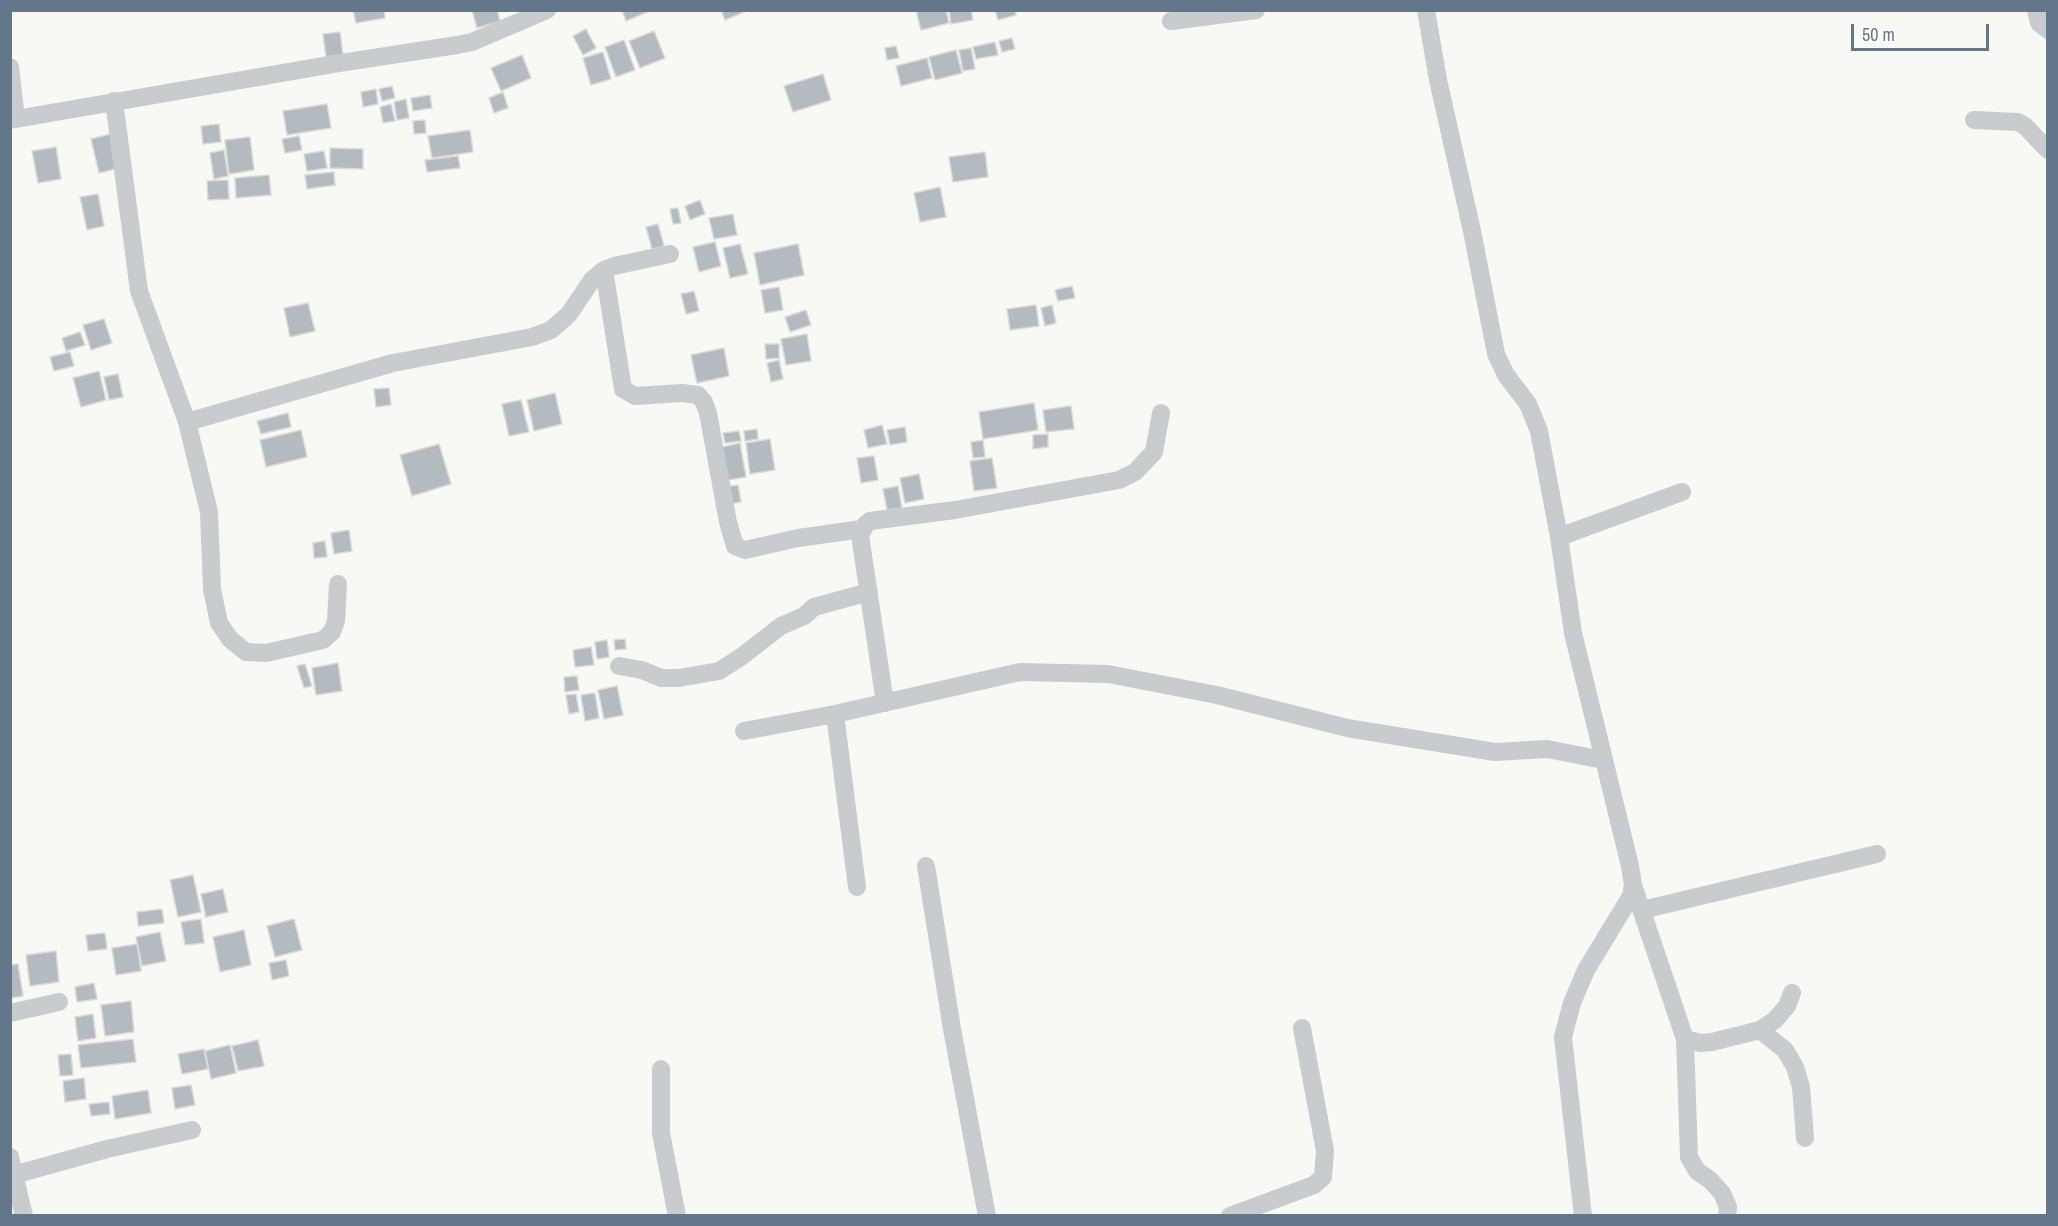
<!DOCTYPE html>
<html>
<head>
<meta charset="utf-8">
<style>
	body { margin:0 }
	#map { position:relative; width:2058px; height:1226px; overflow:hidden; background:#f8f8f5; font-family:"Archivo Narrow",sans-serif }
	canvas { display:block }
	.frame { position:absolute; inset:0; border:12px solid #647689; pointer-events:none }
	.scale { position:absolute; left:1851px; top:24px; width:138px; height:27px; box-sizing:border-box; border:3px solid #647689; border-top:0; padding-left:8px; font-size:18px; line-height:21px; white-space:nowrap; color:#647689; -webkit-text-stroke:4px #fff; paint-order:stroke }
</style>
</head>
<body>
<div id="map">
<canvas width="2058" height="1226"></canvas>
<div class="frame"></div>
<div class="scale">50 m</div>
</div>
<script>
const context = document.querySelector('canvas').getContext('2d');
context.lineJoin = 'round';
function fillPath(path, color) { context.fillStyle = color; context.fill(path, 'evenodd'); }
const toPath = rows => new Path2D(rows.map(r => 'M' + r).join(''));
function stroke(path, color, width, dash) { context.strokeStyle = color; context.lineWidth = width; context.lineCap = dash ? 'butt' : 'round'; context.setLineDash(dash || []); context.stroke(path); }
const building = toPath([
	[353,10,384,10,385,18,356,23,353,10],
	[472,10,497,10,500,21,477,28,472,10],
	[622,10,646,10,647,12,626,21,622,10],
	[721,10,749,10,725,20,721,10],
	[916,10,946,10,949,23,921,30,916,10],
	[949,10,971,10,973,20,951,24,949,10],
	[995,10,1015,10,1016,15,998,20,995,10],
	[586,29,596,48,583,55,573,36,586,29],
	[654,31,665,58,640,68,629,41,654,31],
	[340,32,343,55,326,57,323,34,340,32],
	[1012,38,1015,49,1002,52,999,41,1012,38],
	[624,40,635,70,616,77,605,47,624,40],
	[995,42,998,55,976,59,973,47,995,42],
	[896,46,899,58,887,60,885,48,896,46],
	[971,48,975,69,963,71,959,50,971,48],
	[956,50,962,73,935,80,929,57,956,50],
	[603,52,611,79,591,85,583,58,603,52],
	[522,55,531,78,501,91,491,68,522,55],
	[927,58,932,78,901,86,896,66,927,58],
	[823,74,831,100,793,112,784,86,823,74],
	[392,86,395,98,382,101,379,89,392,86],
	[376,89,378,104,363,107,361,92,376,89],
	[503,92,508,108,494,113,489,98,503,92],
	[430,95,432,108,413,111,411,98,430,95],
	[406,99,409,118,397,120,394,102,406,99],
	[327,104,331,128,287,135,283,111,327,104],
	[391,104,395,121,383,123,380,107,391,104],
	[425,120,426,133,414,134,413,121,425,120],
	[219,124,221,142,203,144,201,126,219,124],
	[470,130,473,152,432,158,428,136,470,130],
	[110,134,119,168,99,173,91,139,110,134],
	[299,136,302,150,285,153,282,139,299,136],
	[250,137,254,170,229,174,225,140,250,137],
	[56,147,61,179,38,183,32,151,56,147],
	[330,148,363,149,363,169,330,168,330,148],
	[224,150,228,176,214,179,210,153,224,150],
	[324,151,327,168,307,171,304,154,324,151],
	[985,152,988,177,953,182,949,157,985,152],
	[458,156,460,168,427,172,425,160,458,156],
	[334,172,335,185,307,189,305,175,334,172],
	[269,175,271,195,236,198,235,178,269,175],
	[228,180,229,199,208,200,207,181,228,180],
	[940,187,946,217,920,222,914,193,940,187],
	[98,194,104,226,87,230,80,197,98,194],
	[700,200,705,214,690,220,685,206,700,200],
	[678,208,681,223,673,224,670,209,678,208],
	[733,214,737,235,714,239,709,218,733,214],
	[658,224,664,246,652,249,646,227,658,224],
	[715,242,721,266,699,272,693,247,715,242],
	[740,244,748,274,730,278,723,248,740,244],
	[798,244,804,275,760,285,754,253,798,244],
	[1072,286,1075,298,1058,301,1055,290,1072,286],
	[779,287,783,310,765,313,761,290,779,287],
	[694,291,699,311,686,314,681,294,694,291],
	[308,303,315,331,290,337,284,308,308,303],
	[1036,305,1039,326,1010,330,1007,309,1036,305],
	[1052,305,1056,323,1045,326,1041,308,1052,305],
	[806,310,811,325,790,332,785,317,806,310],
	[104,319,112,343,91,350,83,325,104,319],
	[80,332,85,345,66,351,62,338,80,332],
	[807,334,811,361,786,365,781,339,807,334],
	[765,344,779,344,779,358,766,359,765,344],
	[724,348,729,376,697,383,691,355,724,348],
	[70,352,74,366,54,371,50,357,70,352],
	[779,360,783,379,771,382,767,363,779,360],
	[99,371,106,400,81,407,73,378,99,371],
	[118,374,123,397,109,400,104,377,118,374],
	[389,388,391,405,376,407,374,389,389,388],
	[555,393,562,424,534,431,527,400,555,393],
	[521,400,529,432,509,436,502,404,521,400],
	[1034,403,1038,430,983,439,979,412,1034,403],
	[1071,406,1074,429,1046,432,1043,410,1071,406],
	[288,413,291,427,261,434,257,421,288,413],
	[882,425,887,444,868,448,864,430,882,425],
	[905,427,907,442,890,445,887,430,905,427],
	[757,429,758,439,745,441,744,431,757,429],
	[301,430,307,457,266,467,260,440,301,430],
	[739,431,741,441,725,443,723,433,739,431],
	[1048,434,1048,447,1033,449,1033,435,1048,434],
	[770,439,775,470,750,474,746,443,770,439],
	[983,440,985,457,973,458,971,442,983,440],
	[740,443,746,477,728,480,722,447,740,443],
	[439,444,451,484,412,496,400,455,439,444],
	[874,456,878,480,861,483,857,458,874,456],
	[992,458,997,488,974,491,970,461,992,458],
	[919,474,924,499,905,503,900,478,919,474],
	[738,485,741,502,728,504,725,487,738,485],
	[898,486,902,508,887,510,883,489,898,486],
	[349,530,352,551,334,554,331,533,349,530],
	[325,541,327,557,314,558,313,543,325,541],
	[625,639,626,649,615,650,614,640,625,639],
	[607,640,609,657,597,659,595,642,607,640],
	[591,647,594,665,575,667,573,650,591,647],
	[338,663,342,691,316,695,312,668,338,663],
	[305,664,312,686,304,688,297,666,305,664],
	[577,676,579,690,565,692,564,677,577,676],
	[617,686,623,715,604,719,598,690,617,686],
	[595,693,599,718,585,721,581,695,595,693],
	[576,694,579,712,569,714,566,695,576,694],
	[193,875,201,912,178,917,170,880,193,875],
	[223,889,228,912,206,917,201,894,223,889],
	[162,909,164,923,138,926,137,912,162,909],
	[201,919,204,943,185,945,181,922,201,919],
	[294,919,302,950,275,957,267,926,294,919],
	[244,930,251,965,220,972,213,937,244,930],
	[160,932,166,961,142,966,136,937,160,932],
	[105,933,107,949,88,951,86,935,105,933],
	[137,944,141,971,116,975,112,948,137,944],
	[56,951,59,982,30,986,26,955,56,951],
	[286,960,289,976,272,980,269,963,286,960],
	[18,964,23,996,10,998,10,965,18,964],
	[94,983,97,999,77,1002,75,987,94,983],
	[131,1001,134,1032,105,1036,101,1005,131,1001],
	[93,1014,96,1038,78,1041,75,1017,93,1014],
	[133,1039,136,1062,81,1068,78,1045,133,1039],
	[258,1040,264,1066,238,1071,232,1046,258,1040],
	[230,1045,236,1073,211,1079,205,1051,230,1045],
	[204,1049,208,1069,182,1074,178,1054,204,1049],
	[71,1054,73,1075,60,1076,58,1055,71,1054],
	[84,1078,86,1099,65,1102,63,1081,84,1078],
	[191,1085,195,1105,175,1109,172,1088,191,1085],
	[148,1090,151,1113,115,1119,112,1096,148,1090],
	[109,1102,110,1114,91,1116,89,1104,109,1102]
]);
fillPath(building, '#b3bac0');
stroke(building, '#dadad7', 1.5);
stroke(toPath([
	[1426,10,1438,80,1472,231,1496,354,1506,375,1528,404,1539,431,1559,537,1573,633,1630,866,1633,885,1631,896,1586,970,1572,1003,1563,1037,1583,1216],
	[2036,10,2039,23,2048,30],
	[1171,21,1256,10],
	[10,67,16,119],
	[114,101,139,291,187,422,209,512,212,589,219,623,230,639,246,652,266,653,323,640,332,632,336,621,338,584],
	[10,120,340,63,457,45,472,42,547,10],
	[1974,120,2018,122,2025,126,2048,150],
	[604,270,623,389,635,396,682,393,698,395,704,402,708,413,728,522,735,546,745,550,798,538,862,529],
	[187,422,393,363,532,337,551,330,569,314,592,280,604,270,614,266,670,254],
	[1559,537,1682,492],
	[619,666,642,670,661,678,679,678,719,671,741,657,781,626,804,616,814,607,869,592],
	[885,703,860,535,866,524,870,521,955,510,1119,480,1135,472,1154,452,1161,413],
	[835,714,857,887],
	[744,731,835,714,1020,672,1108,674,1217,695,1347,728,1495,752,1547,749,1603,760],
	[926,866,952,1029,987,1216],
	[1633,885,1685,1039,1700,1043,1712,1042,1760,1030,1775,1020,1787,1006,1792,993],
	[1642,910,1877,854],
	[10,1013,59,1002],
	[1760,1030,1785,1050,1795,1067,1801,1087,1805,1138],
	[1685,1039,1689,1157,1697,1171,1710,1180,1722,1193,1728,1207,1727,1216],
	[661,1069,661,1133,677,1216],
	[10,1157,24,1216],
	[10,1176,107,1149,192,1130],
	[1230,1216,1314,1185,1323,1177,1325,1151,1302,1028]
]), '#c8cccf', 18);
</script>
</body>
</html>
